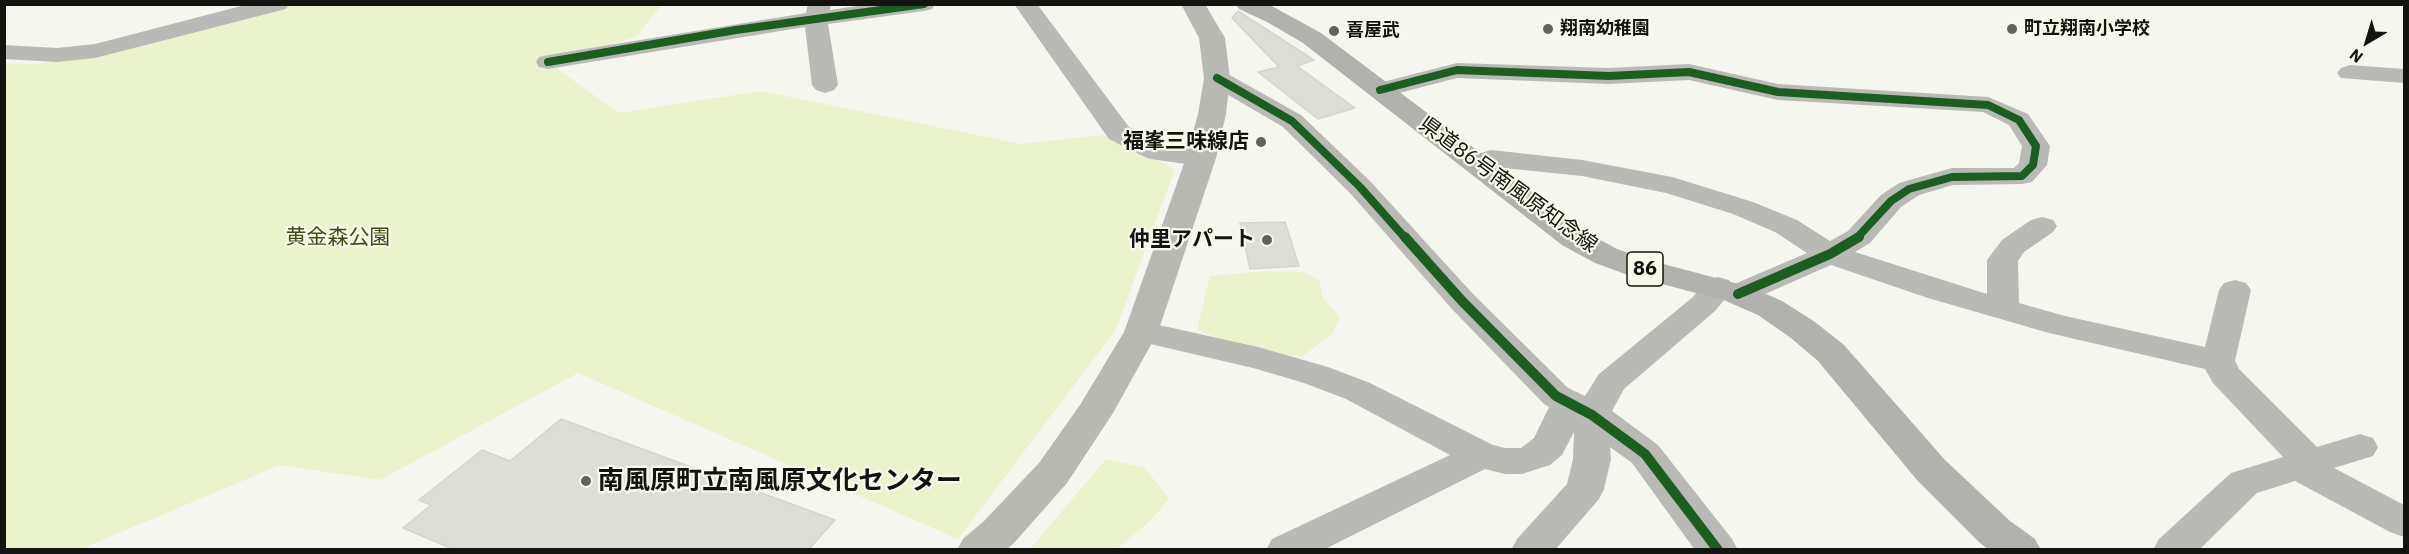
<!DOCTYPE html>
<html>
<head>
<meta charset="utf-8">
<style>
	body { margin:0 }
	#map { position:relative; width:2409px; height:554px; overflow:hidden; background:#f5f6ee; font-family:"IBM Plex Sans",sans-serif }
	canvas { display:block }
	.frame { position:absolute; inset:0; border:6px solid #13140f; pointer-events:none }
	.north { position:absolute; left:2337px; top:12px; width:60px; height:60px; -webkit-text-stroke:4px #f6faeb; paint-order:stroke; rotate:218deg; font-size:16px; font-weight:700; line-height:24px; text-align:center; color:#13140f }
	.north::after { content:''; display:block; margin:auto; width:21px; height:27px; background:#13140f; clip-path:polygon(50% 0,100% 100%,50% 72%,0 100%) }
</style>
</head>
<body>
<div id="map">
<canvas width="2409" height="554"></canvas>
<div class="frame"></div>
<div class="north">N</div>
</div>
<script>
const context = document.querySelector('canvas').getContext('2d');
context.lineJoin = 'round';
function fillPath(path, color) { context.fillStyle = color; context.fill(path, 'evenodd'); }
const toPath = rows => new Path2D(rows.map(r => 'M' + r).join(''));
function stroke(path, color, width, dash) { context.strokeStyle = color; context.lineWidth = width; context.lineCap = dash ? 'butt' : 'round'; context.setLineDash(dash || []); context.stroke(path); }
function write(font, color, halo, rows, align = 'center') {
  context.font = font + ' "IBM Plex Sans","Noto Sans JP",sans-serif'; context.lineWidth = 4.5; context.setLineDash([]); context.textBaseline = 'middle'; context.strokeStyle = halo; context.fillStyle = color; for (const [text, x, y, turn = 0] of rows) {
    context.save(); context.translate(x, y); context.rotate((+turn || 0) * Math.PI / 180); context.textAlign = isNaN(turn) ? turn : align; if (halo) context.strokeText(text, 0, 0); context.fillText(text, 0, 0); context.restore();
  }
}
fillPath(toPath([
	[294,5,661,5,636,37,549,63,619,113,761,91,1020,144,1105,135,1175,169,1116,329,958,539,578,373,380,480,280,465,81,549,5,550,5,63,37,64,114,51],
	[1267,271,1304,272,1319,280,1323,298,1340,317,1333,333,1303,356,1254,351,1197,330,1210,276],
	[1106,459,1145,468,1169,499,1150,521,1117,549,1030,549]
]), '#eaf3cc');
const building = toPath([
	[1238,11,1314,60,1297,66,1355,108,1318,119,1258,72,1279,67,1232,18,1238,11],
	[1285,222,1299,266,1250,269,1240,223,1285,222],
	[561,419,835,520,809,549,453,549,403,528,431,505,419,500,482,450,510,461,561,419]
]);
fillPath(building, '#ddded8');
stroke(building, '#d4d5cf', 1.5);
fillPath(toPath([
	[249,4,289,4,286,9,95,58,57,62,4,59,4,45,57,48,95,44,249,4],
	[808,4,831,4,830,10,870,4,935,4,932,9,924,11,828,24,838,85,834,90,825,93,816,90,812,85,805,27,548,69,539,67,536,62,539,57,548,55,806,13,808,4],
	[1014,4,1037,4,1129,127,1164,145,1211,152,1215,158,1211,164,1201,166,1157,160,1147,158,1109,139,1014,4],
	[1457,63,1609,68,1689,64,1778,84,1988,97,2028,114,2050,146,2047,165,2032,182,2022,184,1953,185,1919,195,1901,207,1870,243,1855,252,1987,294,1987,260,2002,240,2031,220,2042,217,2053,220,2057,226,2053,232,2024,252,2018,261,2019,303,2065,316,2205,347,2219,290,2224,283,2235,280,2246,283,2251,290,2235,361,2239,369,2317,447,2360,434,2373,438,2378,447,2373,456,2334,468,2404,505,2404,537,2390,532,2295,481,2257,493,2199,550,2153,550,2159,539,2231,473,2283,457,2213,383,2205,369,2049,333,1928,298,1831,265,1749,301,1738,304,1725,299,1715,311,1624,389,1612,411,1658,445,1732,539,1738,550,1695,550,1632,463,1610,447,1611,459,1604,489,1599,499,1555,550,1511,550,1517,539,1567,484,1573,459,1574,432,1562,455,1550,465,1522,474,1505,474,1485,469,1323,550,1266,550,1272,539,1450,455,1346,399,1304,383,1253,368,1129,339,1124,332,1129,325,1141,321,1258,347,1328,367,1370,383,1493,445,1505,448,1521,448,1534,438,1549,407,1544,404,1451,308,1350,193,1283,127,1208,83,1204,78,1208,73,1217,70,1226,73,1301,115,1370,181,1473,294,1568,388,1585,396,1599,374,1693,297,1707,280,1718,277,1729,280,1732,285,1807,253,1775,232,1733,214,1666,193,1582,176,1494,167,1478,171,1468,169,1464,163,1468,157,1491,150,1582,160,1672,177,1753,202,1797,220,1830,241,1848,231,1881,195,1899,183,1952,168,2014,168,2019,163,2022,146,2009,125,1983,112,1778,100,1689,80,1609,84,1457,78,1380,98,1371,95,1367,90,1371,85,1457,63],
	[2350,65,2404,69,2404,83,2341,78,2337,73,2341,68,2350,65]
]), '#b9bab6');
fillPath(toPath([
	[1181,4,1205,4,1225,38,1230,78,1226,114,1216,158,1158,332,1113,413,1067,483,1014,543,1006,550,957,550,963,539,984,521,1039,463,1080,405,1124,332,1186,158,1198,114,1204,78,1199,38,1181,4]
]), '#b9b9b4');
fillPath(toPath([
	[1235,4,1268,4,1321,33,1584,231,1617,249,1652,261,1750,287,1782,301,1815,322,1844,345,1945,460,2010,521,2035,539,2041,550,1989,550,1980,543,1917,480,1818,361,1791,338,1758,315,1726,301,1628,275,1595,263,1562,245,1303,43,1267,22,1239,9,1235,4]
]), '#b1b2ad');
stroke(toPath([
	[548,62,736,30,924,4],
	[1217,78,1292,121,1360,187,1406,239],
	[1380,90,1457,70,1609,76,1689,72,1778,92,1988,105,2019,120,2036,146,2033,165,2022,176,1952,177,1909,189,1891,201,1856,239]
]), '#1b5e20', 8);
stroke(toPath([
	[1405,237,1462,301,1556,396,1592,415,1645,454,1718,550],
	[1738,294,1830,254,1859,237]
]), '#1b5e20', 10);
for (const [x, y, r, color] of [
	[1548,29,6,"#62635d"],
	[2012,29,6,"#62635d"],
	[1334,31,6,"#62635d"],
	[1261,142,6,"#62635d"],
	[1267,240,6,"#62635d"],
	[586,481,6,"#62635d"]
]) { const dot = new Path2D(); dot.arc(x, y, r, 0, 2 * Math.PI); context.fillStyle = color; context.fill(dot); stroke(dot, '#f6faeb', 2); }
write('bold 18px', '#13140f', '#f6faeb', [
	["翔南幼稚園",1560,29],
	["町立翔南小学校",2024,29],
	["喜屋武",1346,31]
], 'left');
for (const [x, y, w] of [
	[1645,269,36]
]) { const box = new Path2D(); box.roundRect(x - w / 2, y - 17, w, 34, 4.5); context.fillStyle = '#f6faeb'; context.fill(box); stroke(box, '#13140f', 1.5); }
write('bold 20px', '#13140f', null, [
	["86",1645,269]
]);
write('bold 21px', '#13140f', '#f6faeb', [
	["福峯三味線店",1249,142],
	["仲里アパート",1255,240]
], 'right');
write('21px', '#13140f', '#f6faeb', [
	["県道86号南風原知念線",1508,185,36]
]);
write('21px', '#424c12', '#f6faeb', [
	["黄金森公園",338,238]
]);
write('bold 26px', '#13140f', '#f6faeb', [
	["南風原町立南風原文化センター",598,481]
], 'left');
</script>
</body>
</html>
